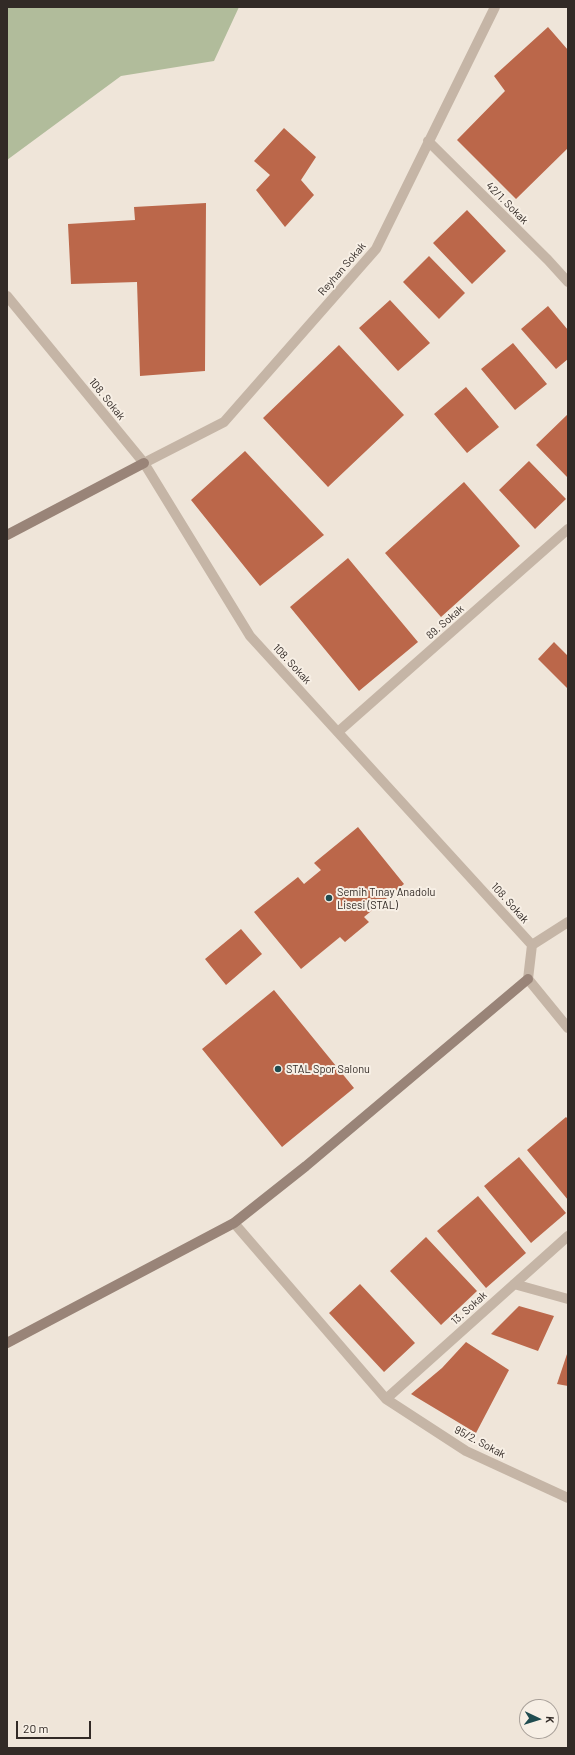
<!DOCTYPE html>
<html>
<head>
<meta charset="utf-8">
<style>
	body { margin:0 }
	#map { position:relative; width:575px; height:1755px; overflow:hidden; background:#efe5d9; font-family:Barlow,sans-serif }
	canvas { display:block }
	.frame { position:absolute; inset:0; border:8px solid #322a26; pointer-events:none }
	.north { position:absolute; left:519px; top:1699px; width:40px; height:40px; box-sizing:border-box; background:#f7efe5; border:1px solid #a8a099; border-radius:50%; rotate:94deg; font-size:11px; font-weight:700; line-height:16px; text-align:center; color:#322a26 }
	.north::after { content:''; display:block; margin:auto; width:14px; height:18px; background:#204c50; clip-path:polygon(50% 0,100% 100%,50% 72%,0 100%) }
	.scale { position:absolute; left:16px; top:1721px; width:75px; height:18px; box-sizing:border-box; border:2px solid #322a26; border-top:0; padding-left:5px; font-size:12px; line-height:14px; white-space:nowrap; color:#322a26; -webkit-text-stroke:3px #f7efe5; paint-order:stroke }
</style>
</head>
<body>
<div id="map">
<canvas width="575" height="1755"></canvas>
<div class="frame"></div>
<div class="north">K</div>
<div class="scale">20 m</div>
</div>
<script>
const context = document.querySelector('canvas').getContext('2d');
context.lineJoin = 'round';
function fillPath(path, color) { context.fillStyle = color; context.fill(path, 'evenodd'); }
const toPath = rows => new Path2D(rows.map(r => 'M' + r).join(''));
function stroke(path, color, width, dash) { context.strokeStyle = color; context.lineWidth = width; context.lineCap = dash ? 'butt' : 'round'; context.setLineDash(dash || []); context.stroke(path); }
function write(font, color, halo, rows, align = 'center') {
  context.font = font + ' Barlow,sans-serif'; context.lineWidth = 4; context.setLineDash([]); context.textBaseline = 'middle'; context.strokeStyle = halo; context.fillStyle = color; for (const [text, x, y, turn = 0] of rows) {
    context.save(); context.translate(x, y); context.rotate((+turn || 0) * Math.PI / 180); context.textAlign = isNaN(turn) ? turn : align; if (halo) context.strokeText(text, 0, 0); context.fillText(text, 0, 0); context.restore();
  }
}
fillPath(toPath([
	[7,7,239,7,214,61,121,76,7,160]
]), '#b1bc9b');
fillPath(toPath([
	[548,27,568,50,568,148,516,199,457,140,505,91,494,76],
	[284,128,316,157,301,180,314,195,285,227,256,190,270,175,254,161],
	[206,203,205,371,140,376,137,282,71,284,68,224,135,220,134,207],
	[467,210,506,251,472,284,433,243],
	[429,256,465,293,439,319,403,282],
	[390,300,430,343,398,371,359,328],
	[548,306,568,330,568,359,556,369,521,329],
	[513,343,547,384,515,410,481,369],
	[339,345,404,415,328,487,263,418],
	[466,387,499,427,467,453,434,414],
	[568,414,568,478,536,445],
	[245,451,324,535,260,586,191,500],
	[529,461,566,499,535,529,499,490],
	[464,482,520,546,441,617,385,553],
	[348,558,418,642,359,691,290,607],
	[554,642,568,656,568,689,538,659],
	[358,827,404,884,364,917,369,922,345,942,340,937,301,969,254,912,298,877,304,884,321,870,314,863],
	[241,929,262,954,226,985,205,959],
	[274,990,354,1088,282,1147,202,1049],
	[566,1117,568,1119,568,1200,527,1150],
	[519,1157,566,1213,531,1243,484,1186],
	[478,1196,526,1253,486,1288,437,1231],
	[426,1237,477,1291,441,1325,390,1271],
	[360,1284,415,1343,384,1372,329,1313],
	[519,1306,554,1316,538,1351,491,1334],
	[466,1342,509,1370,476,1433,411,1394,442,1368],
	[568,1351,568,1386,557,1384]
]), '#bb674a');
stroke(toPath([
	[428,141,548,260,568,282],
	[7,296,144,463,250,636,532,945,528,979,568,1028],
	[144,463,224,422,376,249,495,7],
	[338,732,568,529],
	[532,945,568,922],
	[234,1223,386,1399,466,1451,568,1498],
	[514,1284,568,1299],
	[386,1399,568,1236]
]), '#c5b5a6', 10);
stroke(toPath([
	[7,535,144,463],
	[7,1343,234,1223,306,1166,528,979]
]), '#998478', 10);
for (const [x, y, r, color] of [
	[329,898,4,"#204c50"],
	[278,1069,4,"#204c50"]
]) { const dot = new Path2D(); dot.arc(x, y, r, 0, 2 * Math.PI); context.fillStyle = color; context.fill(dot); stroke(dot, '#f7efe5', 1.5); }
write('11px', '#322a26', '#f7efe5', [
	["42/1. Sokak",507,203,45],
	["Reyhan Sokak",342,269,-49],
	["108. Sokak",107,399,51],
	["89. Sokak",445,622,-41],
	["108. Sokak",292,664,47],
	["108. Sokak",510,903,48],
	["13. Sokak",469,1308,-42],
	["95/2. Sokak",480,1442,28]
]);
write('11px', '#322a26', '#f7efe5', [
	["Semih Tınay Anadolu",337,892],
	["Lisesi (STAL)",337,905],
	["STAL Spor Salonu",286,1069]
], 'left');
</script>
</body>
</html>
